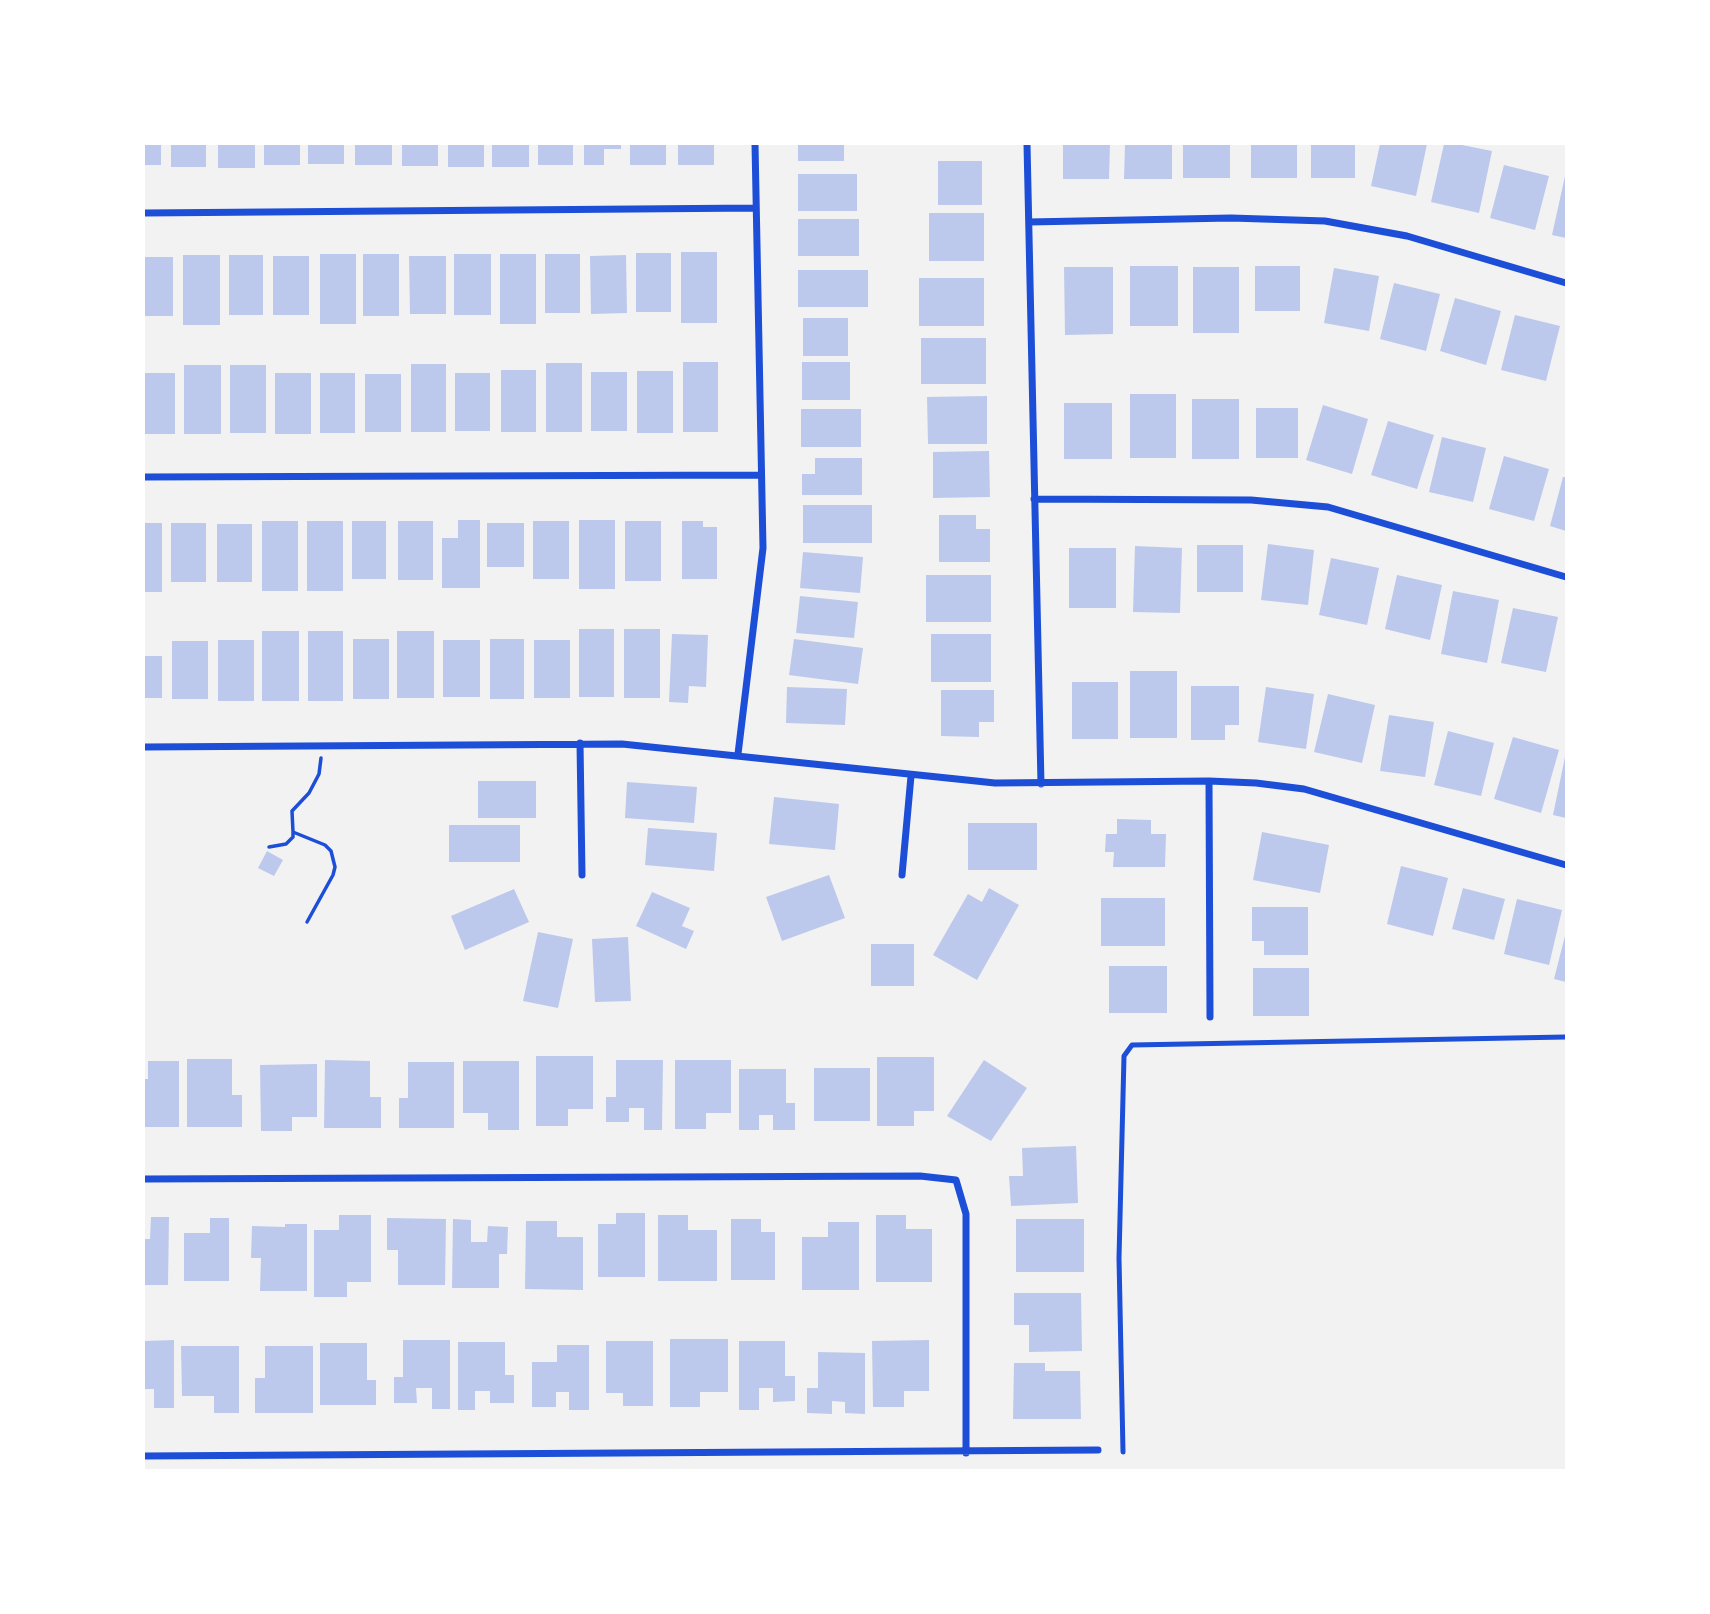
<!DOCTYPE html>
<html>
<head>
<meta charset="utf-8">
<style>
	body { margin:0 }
	#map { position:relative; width:1710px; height:1614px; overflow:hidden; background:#f2f2f2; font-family:"Golos Text",sans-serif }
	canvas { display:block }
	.frame { position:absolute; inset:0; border:145px solid #fff; pointer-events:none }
</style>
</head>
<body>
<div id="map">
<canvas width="1710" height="1614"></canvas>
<div class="frame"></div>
</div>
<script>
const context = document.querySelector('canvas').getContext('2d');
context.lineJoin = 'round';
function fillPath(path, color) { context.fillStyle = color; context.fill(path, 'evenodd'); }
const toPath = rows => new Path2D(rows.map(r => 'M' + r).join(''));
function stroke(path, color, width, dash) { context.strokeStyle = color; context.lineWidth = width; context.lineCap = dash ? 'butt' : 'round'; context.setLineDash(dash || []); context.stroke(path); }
fillPath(toPath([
	[144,144,161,144,161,165,144,165],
	[171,144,206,144,206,167,171,167],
	[218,144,255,144,255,168,218,168],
	[264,144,300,144,300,165,264,165],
	[308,144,344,144,344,164,308,164],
	[355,144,392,144,392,165,355,165],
	[402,144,438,144,438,166,402,166],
	[448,144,484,144,484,167,448,167],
	[492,144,529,144,529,167,492,167],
	[538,144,573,144,573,165,538,165],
	[584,144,621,144,621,149,604,149,604,165,584,165],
	[630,144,666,144,666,165,630,165],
	[678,144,714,144,714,165,678,165],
	[798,144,844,144,844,161,798,161],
	[1063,144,1110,144,1109,179,1063,179],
	[1125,144,1172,144,1172,179,1124,179],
	[1183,144,1230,144,1230,178,1183,178],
	[1251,144,1297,144,1297,178,1251,178],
	[1311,144,1355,144,1355,178,1311,178],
	[1380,144,1427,144,1416,196,1371,186],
	[1444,144,1457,144,1492,151,1479,213,1431,202],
	[938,161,982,161,982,205,938,205],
	[1504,165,1549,176,1535,230,1490,218],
	[798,174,857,174,857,211,798,211],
	[1565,176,1566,177,1566,238,1552,235],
	[929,213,984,213,984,261,929,261],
	[798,219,859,219,859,256,798,256],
	[681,252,717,252,717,323,681,323],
	[636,253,671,253,671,312,636,312],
	[320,254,356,254,356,324,320,324],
	[363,254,399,254,399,316,363,316],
	[454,254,491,254,491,315,454,315],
	[500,254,536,254,536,324,500,324],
	[545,254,580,254,580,313,545,313],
	[183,255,220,255,220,325,183,325],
	[229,255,263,255,263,315,229,315],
	[626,255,627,313,591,314,590,256],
	[273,256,309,256,309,315,273,315],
	[409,256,446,256,446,314,410,314],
	[144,257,173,257,173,316,144,316],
	[1130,266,1178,266,1178,326,1130,326],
	[1255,266,1300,266,1300,311,1255,311],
	[1064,267,1113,267,1113,334,1065,335],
	[1193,267,1239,267,1239,333,1193,333],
	[1334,268,1379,276,1369,331,1324,323],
	[798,270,868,270,868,307,798,307],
	[919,278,984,278,984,326,919,326],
	[1394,283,1440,294,1426,351,1380,339],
	[1455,298,1501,311,1486,365,1440,351],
	[1515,315,1560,326,1546,381,1501,370],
	[803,318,848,318,848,356,803,356],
	[921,338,986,338,986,384,921,384],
	[683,362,718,362,718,432,683,432],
	[802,362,850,362,850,400,802,400],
	[546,363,582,363,582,432,546,432],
	[411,364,446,364,446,432,411,432],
	[184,365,221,365,221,434,184,434],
	[230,365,266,365,266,433,230,433],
	[501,370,536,370,536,432,501,432],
	[637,371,673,371,673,433,637,433],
	[591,372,627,372,627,431,591,431],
	[144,373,175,373,175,434,144,434],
	[275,373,311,373,311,434,275,434],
	[320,373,355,373,355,433,320,433],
	[455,373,490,373,490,431,455,431],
	[365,374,401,374,401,432,365,432],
	[1130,394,1176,394,1176,458,1130,458],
	[987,396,987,444,928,444,927,397],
	[1192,399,1239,399,1239,459,1192,459],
	[1064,403,1112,403,1112,459,1064,459],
	[1323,405,1368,419,1352,474,1306,460],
	[1256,408,1298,408,1298,458,1256,458],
	[801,409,861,409,861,447,801,447],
	[1388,421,1434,435,1417,489,1371,475],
	[1442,437,1486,448,1473,502,1429,492],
	[989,451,990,497,933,498,933,452],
	[1504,456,1549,469,1534,521,1489,509],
	[815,458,862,458,862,495,802,495,802,474,815,474],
	[1563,477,1566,477,1566,531,1550,526],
	[803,505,872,505,872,543,803,543],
	[939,515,976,515,976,529,990,529,990,562,939,562],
	[458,520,480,520,480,588,442,588,442,538,458,538],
	[579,520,615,520,615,589,579,589],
	[262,521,298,521,298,591,262,591],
	[307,521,343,521,343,591,307,591],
	[352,521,386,521,386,579,352,579],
	[398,521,433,521,433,580,398,580],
	[533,521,569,521,569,579,533,579],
	[625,521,661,521,661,581,625,581],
	[682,521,703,521,703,527,717,527,717,579,682,579],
	[144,523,162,523,162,592,144,592],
	[171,523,206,523,206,582,171,582],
	[487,523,524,523,524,567,487,567],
	[217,524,252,524,252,582,217,582],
	[1268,544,1314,550,1308,605,1261,600],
	[1197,545,1243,545,1243,592,1197,592],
	[1135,546,1182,548,1180,613,1133,612],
	[1069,548,1116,548,1116,608,1069,608],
	[803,552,863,557,860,593,800,588],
	[1331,558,1379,568,1367,625,1319,615],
	[926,575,991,575,991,622,926,622],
	[1397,575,1442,585,1430,640,1385,629],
	[1453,591,1499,600,1487,663,1441,654],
	[800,596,858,602,854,638,796,633],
	[1513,608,1558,617,1546,672,1501,663],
	[579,629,614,629,614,697,579,697],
	[624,629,660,629,660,698,624,698],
	[262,631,299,631,299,701,262,701],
	[308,631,343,631,343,701,308,701],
	[397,631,434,631,434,698,397,698],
	[672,634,708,635,706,687,689,686,688,703,669,702],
	[931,634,991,634,991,682,931,682],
	[353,639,389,639,389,699,353,699],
	[490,639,524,639,524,699,490,699],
	[794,639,863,648,858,684,789,675],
	[218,640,254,640,254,701,218,701],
	[443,640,480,640,480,697,443,697],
	[534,640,570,640,570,698,534,698],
	[172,641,208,641,208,699,172,699],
	[144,656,162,656,162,698,144,698],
	[1130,671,1177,671,1177,738,1130,738],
	[1072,682,1118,682,1118,739,1072,739],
	[1191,686,1239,686,1239,725,1225,725,1225,740,1191,740],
	[787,687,847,689,845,725,786,723],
	[1266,687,1314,694,1306,749,1258,742],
	[941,690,994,690,994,722,979,722,979,737,941,736],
	[1328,694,1375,705,1362,763,1314,752],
	[1389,715,1434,722,1425,777,1380,771],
	[1448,731,1494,743,1481,796,1434,785],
	[1513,737,1559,750,1541,813,1494,799],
	[1565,757,1566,757,1566,818,1553,815],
	[478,781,536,781,536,818,478,818],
	[627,782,697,787,694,823,625,818],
	[774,797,839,804,835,850,769,844],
	[1117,819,1151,820,1151,834,1166,834,1165,867,1113,867,1114,852,1105,852,1106,834,1117,834],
	[968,823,1037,823,1037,870,968,870],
	[449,825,520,825,520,862,449,862],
	[648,828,717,833,714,871,645,865],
	[1262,832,1329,845,1320,893,1253,880],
	[267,851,283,860,274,876,258,868],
	[1401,866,1448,878,1433,936,1387,924],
	[829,875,845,918,782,941,766,897],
	[989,888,1019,905,977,980,933,955,968,894,982,902],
	[1463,888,1505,899,1494,940,1452,929],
	[514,889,529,922,465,950,451,916],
	[652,892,690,908,682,926,694,931,686,949,636,926],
	[1101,898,1165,898,1165,946,1101,946],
	[1517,899,1562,910,1549,965,1504,954],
	[1252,907,1308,907,1308,955,1264,955,1264,941,1252,941],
	[538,932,573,939,558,1008,523,1001],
	[1566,932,1566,982,1554,979],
	[628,937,631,1001,595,1002,592,939],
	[871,944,914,944,914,986,871,986],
	[1109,966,1167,966,1167,1013,1109,1013],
	[1253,968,1309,968,1309,1016,1253,1016],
	[536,1056,593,1056,593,1109,568,1109,568,1126,536,1126],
	[877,1057,934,1057,934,1111,914,1111,914,1126,877,1126],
	[187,1059,232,1059,232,1095,242,1095,242,1127,187,1127],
	[325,1060,370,1061,370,1097,381,1097,381,1128,324,1128],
	[616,1060,663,1060,662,1130,644,1130,644,1108,629,1108,629,1122,606,1122,606,1097,616,1097],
	[675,1060,731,1060,731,1113,706,1113,706,1129,675,1129],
	[984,1060,1027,1088,991,1141,947,1116],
	[148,1061,179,1061,179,1127,144,1127,144,1079,148,1079],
	[463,1061,519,1061,519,1130,488,1130,488,1113,463,1113],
	[408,1062,454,1062,454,1128,399,1128,399,1098,408,1098],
	[317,1064,317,1117,292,1117,292,1131,261,1131,260,1065],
	[814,1068,870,1068,870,1121,814,1121],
	[739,1069,786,1069,786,1103,795,1103,795,1130,773,1130,773,1115,759,1115,759,1130,739,1130],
	[1076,1146,1078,1203,1011,1206,1009,1176,1023,1176,1022,1148],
	[616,1213,645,1213,645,1277,598,1277,598,1224,616,1224],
	[339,1215,371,1215,371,1282,347,1282,347,1297,314,1297,314,1230,339,1230],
	[658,1215,688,1215,688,1230,717,1230,717,1281,658,1281],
	[876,1215,906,1215,906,1229,932,1229,932,1282,876,1282],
	[151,1217,169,1217,168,1285,144,1285,144,1239,150,1239],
	[210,1218,229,1218,229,1281,184,1281,184,1233,210,1233],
	[387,1218,446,1219,445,1285,398,1285,398,1250,387,1250],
	[453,1219,471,1220,471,1242,487,1242,488,1226,508,1227,507,1254,499,1254,499,1288,452,1288],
	[731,1219,761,1219,761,1232,775,1232,775,1280,731,1280],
	[1016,1219,1084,1219,1084,1272,1016,1272],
	[526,1221,557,1221,557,1237,583,1237,583,1290,525,1289],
	[828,1222,859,1222,859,1290,802,1290,802,1237,828,1237],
	[285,1224,307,1224,307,1291,260,1291,261,1258,251,1258,252,1226,285,1227],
	[1014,1293,1081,1293,1082,1351,1029,1352,1029,1325,1014,1325],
	[670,1339,728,1339,728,1392,700,1392,700,1407,670,1407],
	[174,1340,174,1408,154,1408,154,1389,144,1389,144,1341],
	[403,1340,450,1340,450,1409,432,1409,432,1388,416,1388,417,1403,394,1403,394,1377,403,1377],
	[929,1340,929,1391,904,1391,904,1407,873,1407,872,1341],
	[606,1341,653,1341,653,1406,623,1406,623,1393,606,1393],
	[739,1341,785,1341,785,1376,795,1376,795,1401,773,1402,773,1388,759,1388,759,1410,739,1410],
	[458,1342,505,1342,505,1375,514,1375,514,1403,490,1403,490,1391,475,1391,475,1410,458,1410],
	[320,1343,367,1343,367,1380,376,1380,376,1405,320,1405],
	[557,1345,589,1345,589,1410,569,1410,569,1392,556,1392,556,1407,532,1407,532,1362,557,1362],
	[181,1346,239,1346,239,1413,214,1413,214,1396,182,1396],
	[265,1346,313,1346,313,1413,255,1413,255,1378,265,1378],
	[818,1352,865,1353,865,1414,845,1413,845,1402,832,1401,832,1414,807,1413,807,1388,818,1388],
	[1014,1363,1045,1363,1045,1371,1080,1371,1081,1419,1013,1419]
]), '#bdc9ec');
stroke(toPath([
	[269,847,286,844,293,837,293,832],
	[307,922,333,875,335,867,331,851,325,845,293,832,292,811,309,793,319,774,321,758]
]), '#1d4ed8', 3.5);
stroke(toPath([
	[1123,1452,1119,1258,1124,1056,1132,1045,1566,1037]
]), '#1d4ed8', 5);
stroke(toPath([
	[1027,144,1041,784],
	[144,213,756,208],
	[1029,222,1231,218,1325,221,1407,236,1566,283],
	[144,477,761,475],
	[1034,499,1251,500,1328,507,1566,577],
	[580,743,582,875],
	[144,747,622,744,995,783,1209,781,1256,783,1304,789,1566,865],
	[738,754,763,548,755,144],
	[1209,781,1210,1017],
	[902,875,911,776],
	[144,1179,920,1176,956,1180,966,1214,966,1453],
	[144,1456,1098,1450]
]), '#1d4ed8', 7);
</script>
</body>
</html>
